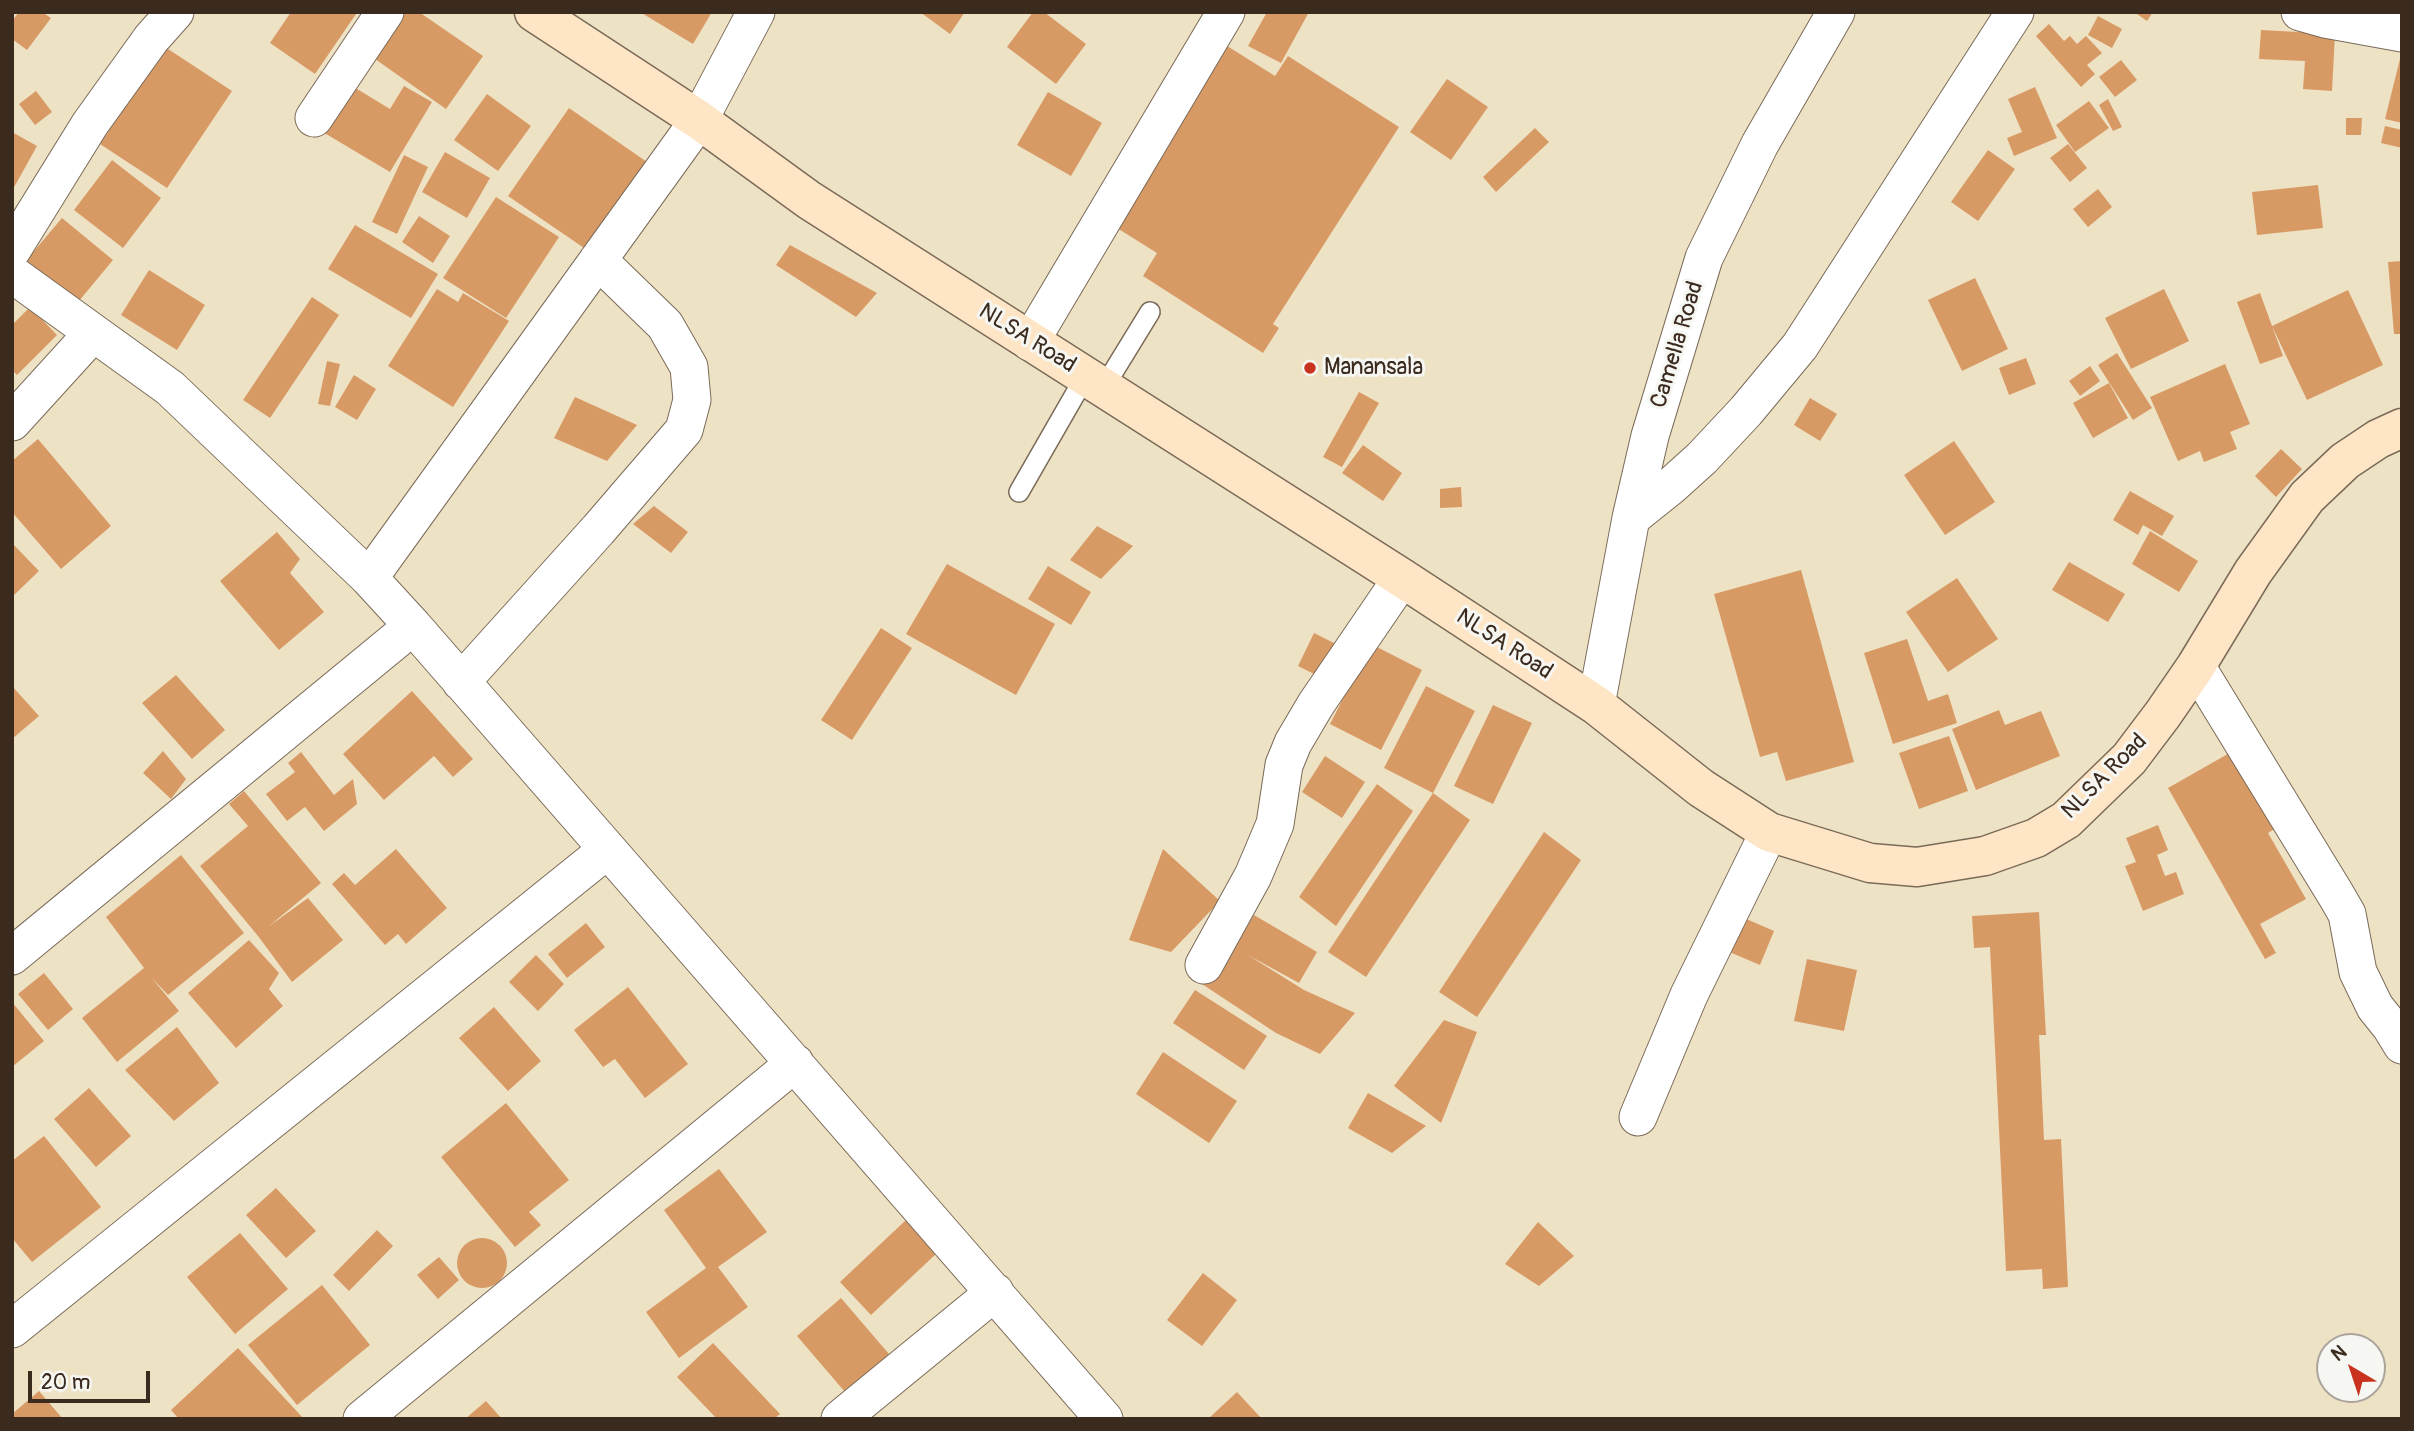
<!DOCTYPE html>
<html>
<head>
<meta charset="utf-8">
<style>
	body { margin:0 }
	#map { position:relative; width:2414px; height:1431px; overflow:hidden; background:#eee2c5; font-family:Pangolin,sans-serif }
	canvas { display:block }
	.frame { position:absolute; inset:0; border:14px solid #3b2a1e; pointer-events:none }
	.north { position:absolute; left:2316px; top:1333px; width:70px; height:70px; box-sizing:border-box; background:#f6f6f2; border:2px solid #aba49d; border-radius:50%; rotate:321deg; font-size:19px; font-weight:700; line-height:28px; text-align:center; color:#3b2a1e }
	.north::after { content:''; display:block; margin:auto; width:24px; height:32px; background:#c8321e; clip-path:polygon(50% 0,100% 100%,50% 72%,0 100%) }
	.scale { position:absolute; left:28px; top:1371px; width:122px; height:32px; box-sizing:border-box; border:4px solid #3b2a1e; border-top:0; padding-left:9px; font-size:21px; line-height:24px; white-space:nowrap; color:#3b2a1e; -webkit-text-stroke:5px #f6f6f2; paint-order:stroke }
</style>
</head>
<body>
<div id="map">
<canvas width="2414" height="1431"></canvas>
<div class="frame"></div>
<div class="north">N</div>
<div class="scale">20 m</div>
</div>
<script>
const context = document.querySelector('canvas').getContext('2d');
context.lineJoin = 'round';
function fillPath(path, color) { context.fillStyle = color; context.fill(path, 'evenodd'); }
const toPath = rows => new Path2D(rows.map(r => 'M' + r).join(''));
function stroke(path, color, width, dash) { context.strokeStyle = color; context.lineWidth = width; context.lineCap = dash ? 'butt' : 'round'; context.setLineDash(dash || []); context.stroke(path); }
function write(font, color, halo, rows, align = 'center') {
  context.font = font + ' Pangolin,sans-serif'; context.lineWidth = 6; context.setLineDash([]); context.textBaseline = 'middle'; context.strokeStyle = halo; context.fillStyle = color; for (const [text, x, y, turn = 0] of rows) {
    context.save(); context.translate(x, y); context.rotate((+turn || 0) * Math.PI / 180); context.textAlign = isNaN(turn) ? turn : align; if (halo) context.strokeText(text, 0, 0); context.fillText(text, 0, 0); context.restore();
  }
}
fillPath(toPath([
	[19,12,42,12,51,18,27,50,12,39,12,21],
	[291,12,353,12,356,14,315,74,270,43],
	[406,12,419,12,483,56,446,109,375,59],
	[640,12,712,12,693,44],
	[920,12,965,12,950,34],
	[1033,12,1044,12,1086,44,1056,84,1007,47],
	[1267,12,1309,12,1281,63,1248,46],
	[2134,12,2153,12,2147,21],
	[2098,16,2122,29,2112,48,2088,35],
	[2049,24,2064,41,2070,36,2077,44,2086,36,2102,53,2087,65,2095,74,2081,87,2036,36],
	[2261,30,2335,34,2332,91,2303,89,2305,61,2259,59],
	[1224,44,1275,76,1288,56,1399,127,1273,324,1279,328,1263,353,1143,276,1157,253,1109,223],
	[165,47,232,91,167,188,100,144],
	[2401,55,2402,56,2402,123,2385,119],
	[2121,60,2137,80,2115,97,2099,77],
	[1447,79,1488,107,1451,160,1410,132],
	[344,81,390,109,404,86,432,102,390,172,316,128],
	[2035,87,2057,138,2014,156,2007,138,2022,132,2008,99],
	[36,91,52,112,35,125,19,104],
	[1048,92,1102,123,1071,176,1017,145],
	[487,94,531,126,498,171,454,140],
	[2108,99,2122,127,2113,131,2099,105],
	[2089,101,2109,128,2075,152,2056,125],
	[569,108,647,162,587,250,508,196],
	[2346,118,2362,118,2361,135,2346,135],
	[2385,126,2402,130,2402,148,2381,143],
	[1535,128,1549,142,1496,192,1483,177],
	[12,132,37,146,12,191],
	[2068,144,2087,168,2070,182,2050,158],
	[1988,150,2015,169,1978,221,1951,202],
	[445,152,490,178,467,218,422,192],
	[404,155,428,167,397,234,372,222],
	[112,160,161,198,123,248,74,210],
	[2318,185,2323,228,2257,235,2252,192],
	[2098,189,2112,207,2088,227,2073,209],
	[496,197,559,237,506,318,443,278],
	[419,216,450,236,433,263,402,242],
	[62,218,113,260,74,307,23,264],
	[355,225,438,274,411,318,328,269],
	[790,245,877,293,856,317,776,265],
	[2402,261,2402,334,2394,334,2388,262],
	[149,270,205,305,177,350,121,315],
	[1975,278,2008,349,1962,371,1928,300],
	[437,289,458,302,463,293,509,321,453,407,388,366],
	[2164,289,2189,341,2131,369,2105,318],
	[2348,290,2383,365,2307,400,2272,326],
	[2260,293,2283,356,2260,364,2237,302],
	[312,297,339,315,270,418,243,400],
	[30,307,57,335,17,375,12,370,12,325],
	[2117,353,2152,408,2133,420,2098,365],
	[2026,358,2036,384,2009,395,1999,368],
	[327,361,340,364,330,406,318,404],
	[2225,364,2250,424,2230,432,2237,449,2204,462,2200,451,2178,461,2150,397],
	[2090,366,2100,381,2080,396,2069,381],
	[354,375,376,389,357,420,335,407],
	[2109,383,2128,418,2093,438,2073,403],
	[1359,392,1379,403,1342,467,1323,457],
	[575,397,637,425,607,461,554,438],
	[1810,398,1837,414,1820,441,1794,425],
	[38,439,111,526,61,569,12,512,12,461],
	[1954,441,1995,502,1945,535,1904,475],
	[1363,445,1402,473,1383,501,1342,473],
	[2281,449,2302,469,2276,497,2255,476],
	[1461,487,1462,507,1440,508,1440,489],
	[2130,491,2174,516,2162,536,2143,525,2138,535,2113,520],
	[654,506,688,532,671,553,633,524],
	[1097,526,1133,546,1101,579,1070,560],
	[2150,531,2198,561,2179,592,2132,564],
	[277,532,300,559,290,573,324,612,279,650,220,581],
	[12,543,39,571,12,597],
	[2069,562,2125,594,2108,622,2052,590],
	[947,564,1055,624,1016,695,906,634],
	[1048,566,1091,592,1071,625,1028,599],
	[1801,570,1854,762,1786,781,1777,752,1760,757,1714,594],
	[1957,578,1998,639,1948,672,1906,612],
	[881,628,912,648,852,740,821,720],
	[1314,633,1342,647,1326,680,1298,666],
	[1907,639,1928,701,1948,694,1957,723,1893,744,1864,653],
	[1371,644,1422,670,1381,750,1330,724],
	[176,675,225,730,192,759,142,703],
	[12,686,39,716,12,739],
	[1426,686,1475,711,1433,793,1384,768],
	[412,691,473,759,453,777,434,756,384,800,343,754],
	[1493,705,1532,723,1493,804,1454,786],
	[1999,710,2005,725,2041,711,2060,756,1976,790,1952,729],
	[1949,736,1968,791,1919,809,1899,753],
	[163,751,186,779,171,799,143,773],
	[2233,751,2276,828,2268,833,2306,899,2260,924,2276,953,2265,959,2168,788],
	[301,752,334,795,353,779,357,804,324,831,305,807,287,821,266,794,295,772,288,763],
	[1325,756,1365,782,1342,818,1302,792],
	[1377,784,1413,811,1336,926,1299,897],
	[244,791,321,883,268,927,308,898,343,940,292,982,258,936,200,866,248,826,229,804],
	[1433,793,1470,820,1366,977,1328,952],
	[2158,825,2168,850,2157,855,2165,876,2176,872,2184,894,2143,911,2125,866,2136,862,2126,838],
	[1544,832,1581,860,1477,1017,1439,992],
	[396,849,447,908,406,944,398,934,385,945,332,884,344,873,355,885],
	[1163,849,1220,901,1171,952,1129,940],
	[181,855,244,933,168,995,151,977,179,1011,117,1062,82,1018,144,968,106,917],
	[2039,912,2046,1035,2039,1035,2044,1140,2061,1139,2068,1287,2043,1289,2042,1269,2006,1271,1990,947,1974,948,1972,916],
	[1735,914,1774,931,1760,965,1720,948],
	[1254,915,1317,952,1299,983,1248,955,1304,990,1355,1013,1320,1054,1276,1033,1202,984,1230,942,1235,947],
	[586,923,605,947,567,978,548,954],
	[249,940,279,973,269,989,283,1006,236,1048,188,993],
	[536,955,564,984,538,1011,509,982],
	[1807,959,1857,970,1844,1031,1794,1021],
	[44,973,73,1009,48,1030,18,994],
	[628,987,688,1064,645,1098,615,1059,603,1067,574,1030],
	[1195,990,1267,1036,1244,1070,1173,1023],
	[12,1002,44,1041,12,1067],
	[494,1007,541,1061,508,1091,459,1038],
	[1444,1020,1477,1032,1441,1123,1394,1086],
	[177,1027,219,1083,174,1121,125,1070],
	[1163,1052,1237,1101,1209,1143,1136,1094],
	[89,1088,131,1136,96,1167,54,1119],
	[1368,1093,1426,1126,1392,1153,1348,1128],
	[506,1103,569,1180,529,1212,541,1225,515,1247,441,1157],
	[44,1136,101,1207,32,1262,12,1238,12,1161],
	[719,1169,767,1232,718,1267,748,1307,679,1358,646,1312,706,1268,664,1210],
	[276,1188,316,1231,286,1258,246,1215],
	[906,1220,937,1253,871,1315,840,1282],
	[1538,1222,1574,1256,1539,1286,1505,1264],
	[377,1230,393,1246,349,1291,333,1275],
	[240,1233,288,1289,235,1334,187,1277],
	'457 1263a25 25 0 1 1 50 0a25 25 0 1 1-50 0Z',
	[439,1257,459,1280,438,1299,417,1275],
	[1203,1273,1237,1300,1202,1346,1167,1320],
	[322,1285,370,1345,297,1405,248,1345],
	[841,1298,889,1354,845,1392,797,1336],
	[713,1343,780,1414,774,1419,717,1419,677,1377],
	[238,1348,304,1419,179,1419,171,1410],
	[39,1391,63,1419,12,1419,12,1414],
	[1237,1392,1262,1419,1208,1419],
	[486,1401,502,1419,465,1419]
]), '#d89a65');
const service = toPath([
	[1104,387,1150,312],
	[1019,492,1085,377]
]);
const minor = toPath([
	[2300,12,2325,19,2402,33],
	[314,118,385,12],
	[12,250,90,124,151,39,175,12],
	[12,274,170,388,369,578,413,626,1104,1419],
	[1030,342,1226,12],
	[12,422,93,333],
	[1631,518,1671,486,1702,458,1746,411,1800,346,2015,12],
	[369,578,699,120,756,12],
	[2196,666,2336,895,2347,914,2358,972,2375,1007,2391,1027,2402,1045],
	[461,682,598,530,684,430,692,400,689,367,665,325,598,260],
	[1596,705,1631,518,1650,436,1704,258,1760,144,1836,12],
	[12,956,413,626],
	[1204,965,1253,876,1275,824,1284,765,1293,743,1316,704,1402,578],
	[1638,1117,1689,995,1769,832],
	[12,1329,607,850],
	[362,1419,795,1063],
	[840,1419,995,1292]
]);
const secondary = toPath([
	[534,12,699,120,809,200,1402,578,1596,705,1701,788,1769,832,1870,863,1917,867,1985,856,2036,838,2066,820,2129,759,2163,714,2196,666,2253,572,2307,497,2345,461,2378,439,2402,428]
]);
stroke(service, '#7a6a58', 22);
stroke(minor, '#7a6a58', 39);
stroke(secondary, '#7a6a58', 41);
stroke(service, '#fff', 19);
stroke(minor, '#fff', 37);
stroke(secondary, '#fde5c5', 38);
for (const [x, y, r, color] of [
	[1310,368,7,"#c8321e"]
]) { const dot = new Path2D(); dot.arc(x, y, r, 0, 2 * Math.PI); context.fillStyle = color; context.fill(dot); stroke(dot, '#f6f6f2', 2.5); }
write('23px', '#3b2a1e', '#f6f6f2', [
	["NLSA Road",1027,339,32],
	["Camella Road",1678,345,-73],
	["NLSA Road",1504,645,33],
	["NLSA Road",2105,777,-45]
]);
write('23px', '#3b2a1e', '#f6f6f2', [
	["Manansala",1324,368]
], 'left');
</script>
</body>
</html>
